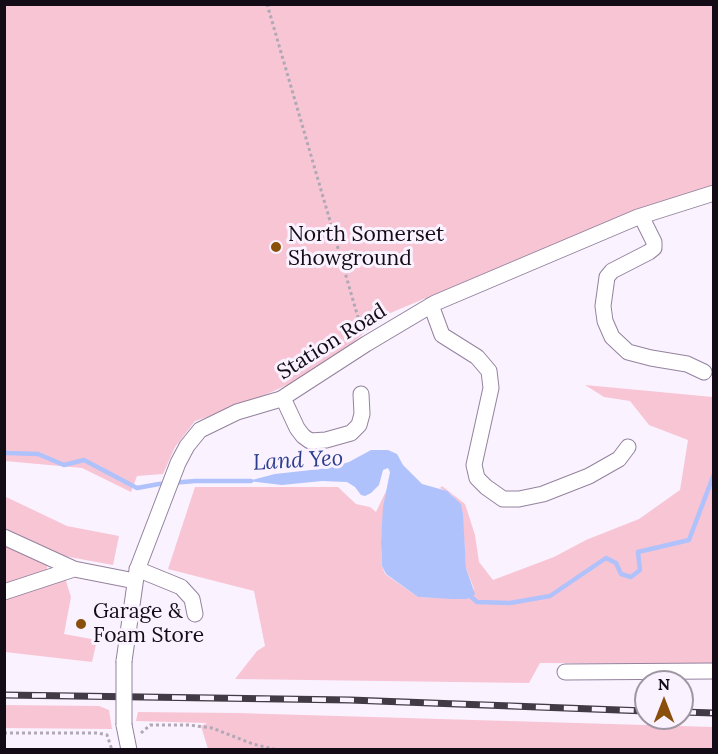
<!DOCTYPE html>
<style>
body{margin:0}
#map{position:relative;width:718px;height:754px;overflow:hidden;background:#faf2ff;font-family:Lora,serif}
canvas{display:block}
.frame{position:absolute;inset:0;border:6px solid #130c16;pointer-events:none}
.north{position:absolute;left:634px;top:670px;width:60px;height:60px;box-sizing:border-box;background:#faf2ff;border:2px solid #9e96a2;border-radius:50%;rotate:0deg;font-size:16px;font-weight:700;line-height:24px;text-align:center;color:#130c16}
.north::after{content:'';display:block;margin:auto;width:21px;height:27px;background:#8a4f0a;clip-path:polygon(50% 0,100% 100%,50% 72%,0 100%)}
</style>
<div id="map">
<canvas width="718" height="754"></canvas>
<div class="frame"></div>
<div class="north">N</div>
</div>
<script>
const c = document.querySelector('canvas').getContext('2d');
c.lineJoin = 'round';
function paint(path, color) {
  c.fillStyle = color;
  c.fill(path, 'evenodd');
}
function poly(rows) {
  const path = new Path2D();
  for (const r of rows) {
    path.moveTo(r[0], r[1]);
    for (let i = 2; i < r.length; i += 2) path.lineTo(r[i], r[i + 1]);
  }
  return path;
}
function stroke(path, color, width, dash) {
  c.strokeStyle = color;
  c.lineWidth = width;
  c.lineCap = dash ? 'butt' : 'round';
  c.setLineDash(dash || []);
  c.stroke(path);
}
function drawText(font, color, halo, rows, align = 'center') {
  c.font = font + ' Lora,serif';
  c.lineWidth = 6;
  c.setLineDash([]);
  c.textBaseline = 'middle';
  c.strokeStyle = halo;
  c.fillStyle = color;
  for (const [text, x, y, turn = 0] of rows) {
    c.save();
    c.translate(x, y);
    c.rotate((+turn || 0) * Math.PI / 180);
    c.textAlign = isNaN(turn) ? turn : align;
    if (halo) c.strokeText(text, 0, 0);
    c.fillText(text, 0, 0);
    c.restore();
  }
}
paint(poly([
 [4,5,713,5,713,185,635,210,388,314,352,343,298,380,245,404,195,421,175,447,163,474,137,476,131,492,82,468,5,461],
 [585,385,713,397,713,664,540,663,529,683,235,679,257,651,265,646,254,591,168,569,195,487,338,487,356,504,370,507,376,512,386,491,381,542,382,566,385,574,418,597,466,599,474,589,466,568,462,509,452,495,440,488,442,486,465,504,475,535,479,562,493,580,554,557,586,540,639,519,680,490,688,440,649,425,630,401,604,397],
 [4,496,67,526,119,536,113,565,53,554,5,530],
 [4,541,47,564,47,570,5,587],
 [62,577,66,581,71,597,64,634,97,640,92,662,5,652,4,595],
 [5,705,99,706,109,710,112,729,5,728],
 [138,712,236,713,713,727,713,749,208,749,201,726,207,723,136,721]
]), '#f8c5d5');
paint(poly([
 [371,450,388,450,397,454,403,465,422,484,447,491,461,504,463,514,466,568,475,594,472,597,466,599,452,599,418,597,386,574,382,566,381,542,383,507,390,472,388,468,383,470,379,485,371,493,365,496,361,495,355,487,347,482,322,481,282,485,248,481,275,474,329,468,349,462]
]), '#afc2fb');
stroke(poly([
 [4,451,7,453,38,454,64,465,84,460,137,488,159,484,195,481,251,481],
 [467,593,477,602,510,603,550,596,606,558,616,563,621,574,631,577,640,570,638,552,689,540,714,474]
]), '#afc2fb', 4.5);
const minor = poly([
 [641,216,654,242,654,248,649,252,612,271,607,277,603,306,605,321,612,337,628,352,651,358,687,364,704,372],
 [431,305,442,335,477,357,489,371,491,388,474,465,477,478,486,487,503,499,519,499,543,494,589,476,619,459,628,447],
 [283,398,297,428,303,436,310,441,326,440,351,433,359,425,362,414,361,394],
 [4,537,74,569,135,581],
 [137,569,181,587,192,599,195,614],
 [4,592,74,569],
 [124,661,137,570,178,463,187,446,200,430,237,412,281,399,366,344,435,303,638,217,714,193],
 [565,672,714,671],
 [124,725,129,750]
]);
stroke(minor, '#94829e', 17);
stroke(poly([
 [267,4,362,331],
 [4,733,98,733,107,735,112,750],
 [141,733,150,725,189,725,212,728,253,744,277,750]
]), '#b0a8b4', 3, [3, 3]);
stroke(minor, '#fff', 15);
const rail = poly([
 [4,695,350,700,646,711],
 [682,712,714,713]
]);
stroke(rail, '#423b46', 7);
stroke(rail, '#faf2ff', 4.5, [14]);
const minorBridge = poly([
 [124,661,124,725]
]);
stroke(minorBridge, '#94829e', 17, []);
stroke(minorBridge, '#fff', 15);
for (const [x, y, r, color] of [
 [276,247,6,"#8a4f0a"],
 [81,624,6,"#8a4f0a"]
]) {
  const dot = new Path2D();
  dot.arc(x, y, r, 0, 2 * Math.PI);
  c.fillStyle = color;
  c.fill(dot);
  stroke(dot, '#faf2ff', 2);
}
drawText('21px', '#130c16', '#faf2ff', [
 ["North Somerset",288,235],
 ["Showground",288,259],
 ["Garage &",93,612],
 ["Foam Store",93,636]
], 'left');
drawText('21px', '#130c16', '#faf2ff', [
 ["Station Road",332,342,-32]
]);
drawText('italic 22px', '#2c3d8e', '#faf2ff', [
 ["Land Yeo",298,461,-3]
]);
</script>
